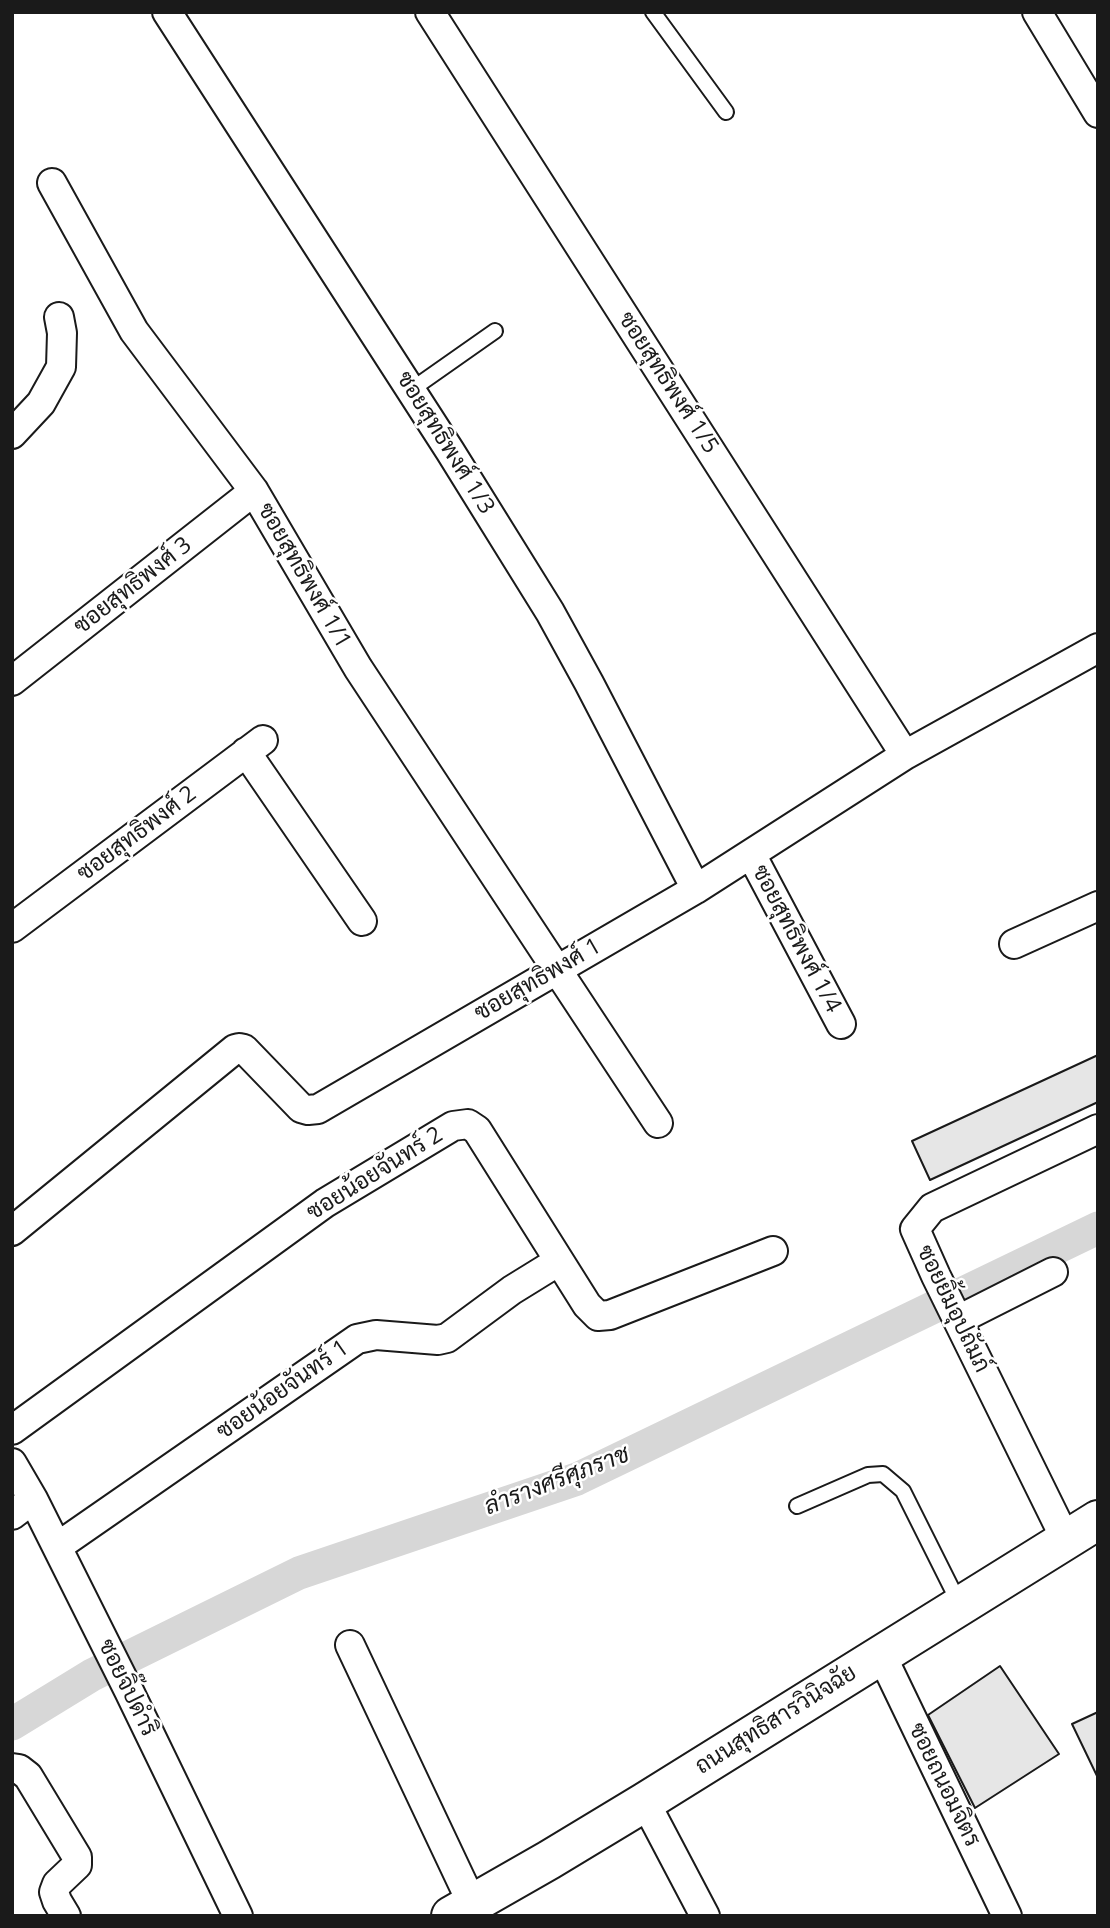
<!DOCTYPE html>
<meta charset="utf-8">
<style>
body{margin:0}
#map{position:relative;width:1110px;height:1928px;overflow:hidden;background:#fff;font-family:"Open Sans",sans-serif}
canvas{display:block}
.frame{position:absolute;inset:0;border:14px solid #1a1a1a;pointer-events:none}
</style>
<div id="map">
<canvas width="1110" height="1928"></canvas>
<div class="frame"></div>
</div>
<script>
const c = document.querySelector('canvas').getContext('2d');
c.lineJoin = 'round';
function poly(rows) {
  const path = new Path2D();
  for (const r of rows) {
    path.moveTo(r[0], r[1]);
    for (let i = 2; i < r.length; i += 2) path.lineTo(r[i], r[i + 1]);
  }
  return path;
}
function stroke(path, color, width, dash) {
  c.strokeStyle = color;
  c.lineWidth = width;
  c.lineCap = dash ? 'butt' : 'round';
  c.setLineDash(dash || []);
  c.stroke(path);
}
function paint(path, color) {
  c.fillStyle = color;
  c.fill(path, 'evenodd');
}
function drawText(font, color, halo, rows, align = 'center') {
  c.font = font + ' "Open Sans",Sarabun,sans-serif';
  c.lineWidth = 5;
  c.setLineDash([]);
  c.textBaseline = 'middle';
  c.strokeStyle = halo;
  c.fillStyle = color;
  for (const [text, x, y, turn = 0] of rows) {
    c.save();
    c.translate(x, y);
    c.rotate((+turn || 0) * Math.PI / 180);
    c.textAlign = isNaN(turn) ? turn : align;
    if (halo) c.strokeText(text, 0, 0);
    c.fillText(text, 0, 0);
    c.restore();
  }
}
stroke(poly([
 [12,1724,92,1675,299,1573,577,1479,1098,1228]
]), '#d7d7d7', 33);
const building = poly([
 [1098,1055,1098,1102,930,1180,912,1141,1098,1055],
 [1000,1666,1059,1754,975,1808,928,1715,1000,1666],
 [1098,1712,1098,1778,1072,1724,1098,1712]
]);
paint(building, '#e6e6e6');
stroke(building, '#1a1a1a', 2);
const service = poly([
 [653,12,726,112],
 [411,390,495,331],
 [797,1506,868,1475,883,1474,903,1491,959,1603]
]);
const minor = poly([
 [167,12,450,451,550,612,589,683,696,889],
 [430,12,905,755],
 [1037,12,1098,113],
 [52,183,134,331,254,491,358,668,658,1123],
 [12,434,41,403,61,367,62,333,59,317],
 [12,681,254,491],
 [246,752,362,921],
 [751,854,841,1024],
 [12,928,263,740],
 [1014,944,1098,906],
 [12,1231,235,1049,239,1048,244,1049,301,1108,308,1110,318,1109,696,889,905,755,1098,648],
 [958,1320,1053,1272],
 [12,1430,325,1203,453,1126,468,1124,477,1130,587,1305,598,1316,610,1315,773,1251],
 [12,1463,33,1499,129,1691,238,1916],
 [12,1515,33,1499],
 [1066,1540,936,1276,915,1229,932,1208,1098,1129],
 [57,1547,357,1339,376,1335,438,1340,447,1338,512,1290,559,1261],
 [350,1645,478,1916],
 [881,1654,1007,1916],
 [12,1768,19,1769,28,1776,77,1857,77,1865,57,1884,54,1892,57,1901,66,1916],
 [645,1802,705,1916]
]);
const secondary = poly([
 [451,1916,549,1860,645,1802,1098,1520]
]);
stroke(service, '#1a1a1a', 18);
stroke(minor, '#1a1a1a', 32);
stroke(secondary, '#1a1a1a', 42);
stroke(service, '#fff', 14);
stroke(minor, '#fff', 28);
stroke(secondary, '#fff', 38);
drawText('23px', '#1a1a1a', '#fff', [
 ["ซอยสุทธิพงศ์ 1/5",668,383,57],
 ["ซอยสุทธิพงศ์ 1/3",445,443,58],
 ["ซอยสุทธิพงศ์ 1/1",304,576,60],
 ["ซอยสุทธิพงศ์ 3",133,586,-38],
 ["ซอยสุทธิพงศ์ 2",137,834,-37],
 ["ซอยสุทธิพงศ์ 1/4",796,939,62],
 ["ซอยสุทธิพงศ์ 1",538,980,-30],
 ["ซอยน้อยจันทร์ 2",375,1174,-32],
 ["ซอยยิ้มอุปถัมภ์",953,1309,64],
 ["ซอยน้อยจันทร์ 1",283,1390,-35],
 ["ซอยจิ๊ปดำริ",127,1688,64],
 ["ถนนสุทธิสารวินิจฉัย",776,1720,-32],
 ["ซอยถนอมจิตร",944,1785,64]
]);
drawText('italic 24px', '#1a1a1a', '#fff', [
 ["ลำรางศรีศุภราช",557,1481,-21]
]);
</script>
